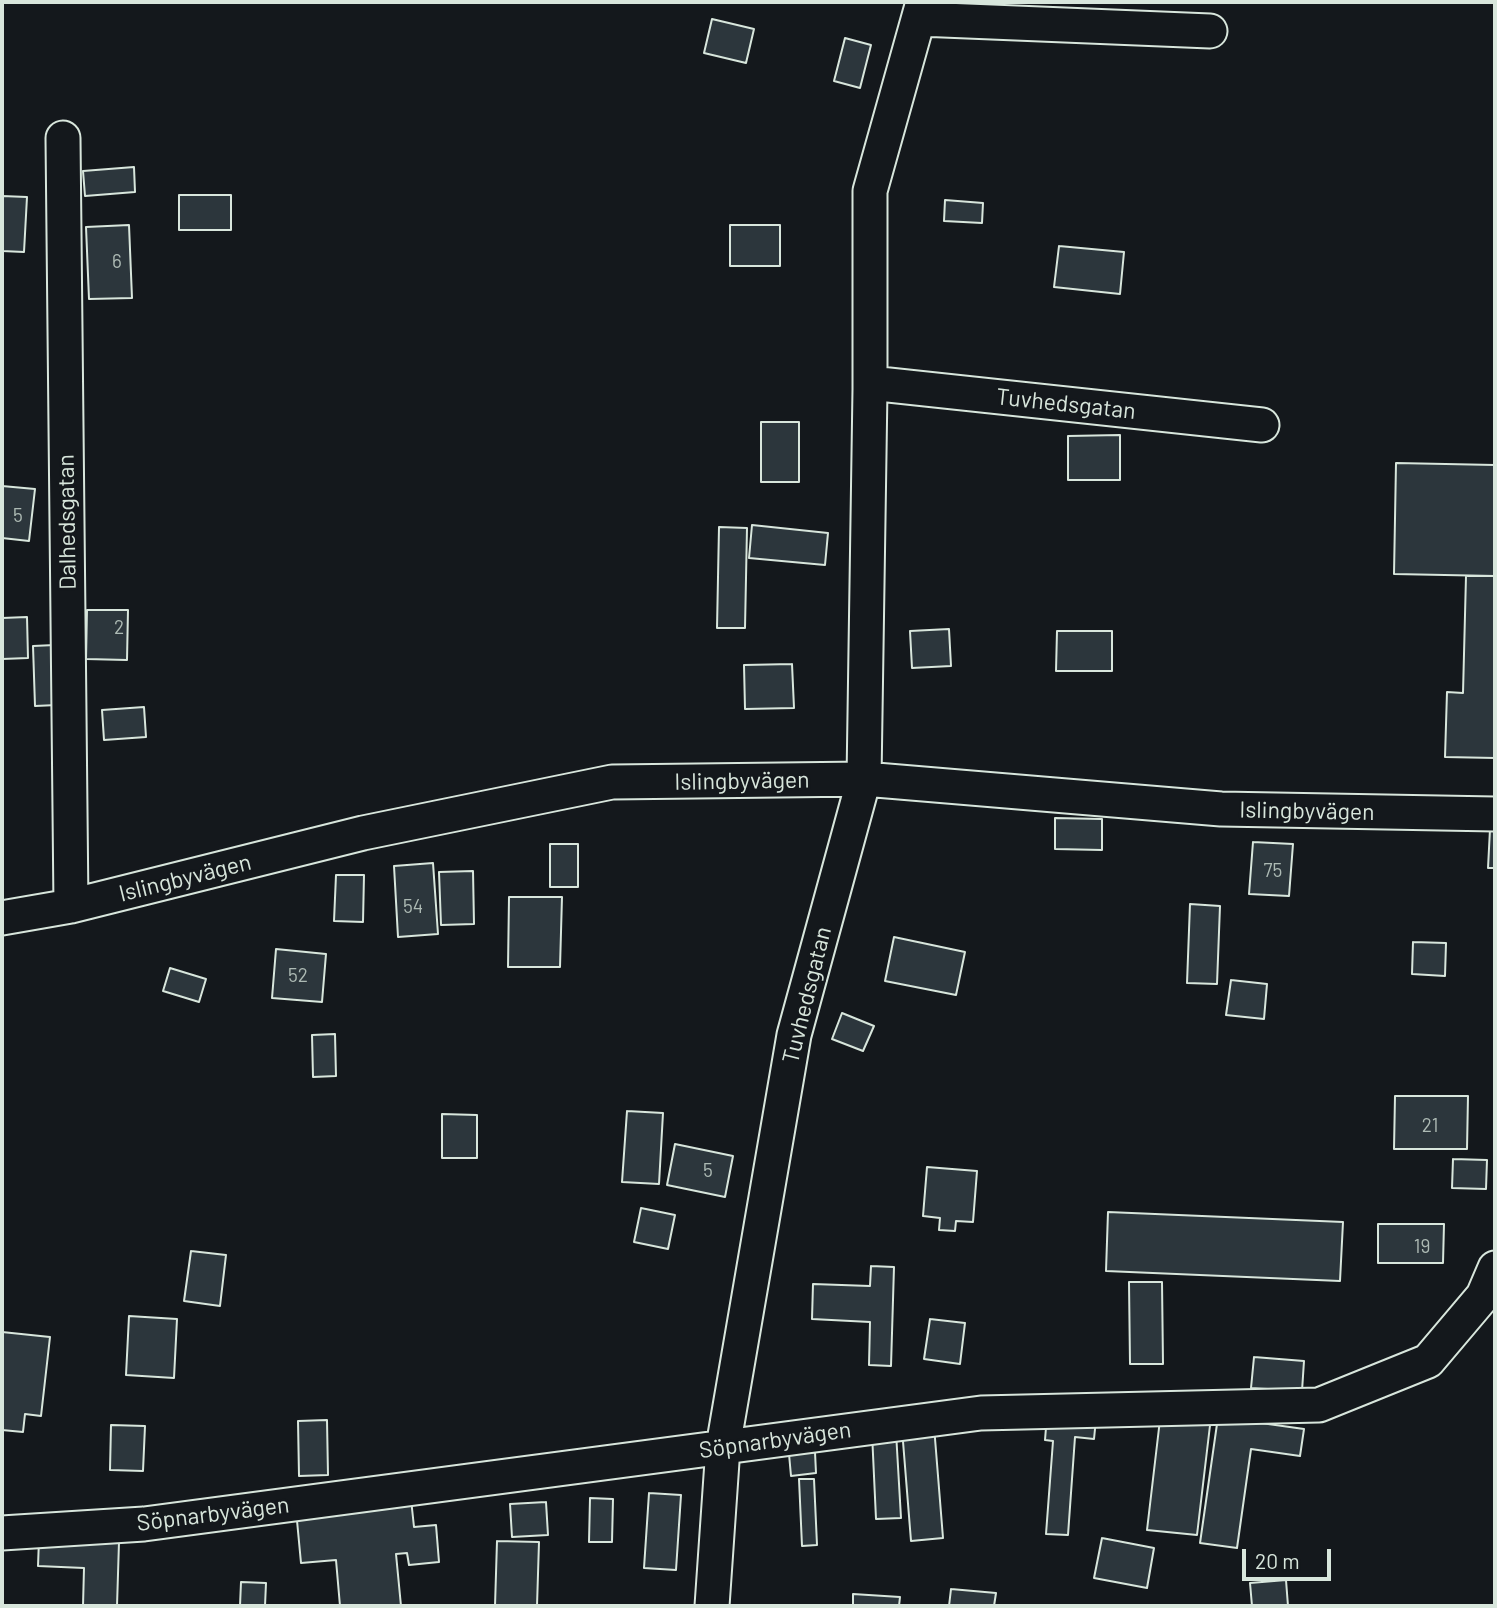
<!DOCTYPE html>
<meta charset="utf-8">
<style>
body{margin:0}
#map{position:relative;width:1497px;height:1608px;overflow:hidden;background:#14181c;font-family:Barlow,sans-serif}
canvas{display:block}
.frame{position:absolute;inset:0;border:4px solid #d8e6dc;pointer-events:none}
.scale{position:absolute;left:1242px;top:1549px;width:89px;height:32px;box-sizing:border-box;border:4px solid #d8e6dc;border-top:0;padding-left:9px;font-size:21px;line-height:24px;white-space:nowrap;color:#d8e6dc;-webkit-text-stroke:5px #14181c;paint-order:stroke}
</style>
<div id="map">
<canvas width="1497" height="1608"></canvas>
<div class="frame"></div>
<div class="scale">20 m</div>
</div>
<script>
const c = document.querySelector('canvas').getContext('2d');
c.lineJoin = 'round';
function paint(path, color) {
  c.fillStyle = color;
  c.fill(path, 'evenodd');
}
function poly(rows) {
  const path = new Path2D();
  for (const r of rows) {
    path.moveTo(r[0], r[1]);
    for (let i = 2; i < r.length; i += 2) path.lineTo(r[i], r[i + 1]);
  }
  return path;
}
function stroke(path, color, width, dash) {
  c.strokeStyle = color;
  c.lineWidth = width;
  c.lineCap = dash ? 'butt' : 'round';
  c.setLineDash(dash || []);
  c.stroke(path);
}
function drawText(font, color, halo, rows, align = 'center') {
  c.font = font + ' Barlow,sans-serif';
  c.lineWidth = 5;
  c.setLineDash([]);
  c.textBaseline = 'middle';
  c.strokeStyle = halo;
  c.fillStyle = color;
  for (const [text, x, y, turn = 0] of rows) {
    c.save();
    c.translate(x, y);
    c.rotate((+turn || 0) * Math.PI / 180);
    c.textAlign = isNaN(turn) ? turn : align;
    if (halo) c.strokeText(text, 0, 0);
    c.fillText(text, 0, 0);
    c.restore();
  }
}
const building = poly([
 [712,19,754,29,746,63,704,53,712,19],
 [845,38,871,45,860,88,834,81,845,38],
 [134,167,135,192,85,196,83,171,134,167],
 [179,195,231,195,231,230,179,230,179,195],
 [2,196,27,197,24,252,2,251,2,196],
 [945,200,983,203,982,223,944,221,945,200],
 [129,225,132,298,89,299,86,227,129,225],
 [730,225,780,225,780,266,730,266,730,225],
 [1059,246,1124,252,1120,294,1054,287,1059,246],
 [761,422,799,422,799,482,761,482,761,422],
 [1120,435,1120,480,1068,480,1068,436,1120,435],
 [1396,463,1495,465,1495,576,1394,574,1396,463],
 [2,486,35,489,29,541,2,538,2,486],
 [752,525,828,533,825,565,749,558,752,525],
 [719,527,747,528,745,628,717,628,719,527],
 [1466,576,1495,576,1495,758,1445,757,1447,692,1463,693,1466,576],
 [87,610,128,610,127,660,86,659,87,610],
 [27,617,28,658,2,659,2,618,27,617],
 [949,629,951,666,912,668,910,631,949,629],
 [1057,631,1112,631,1112,671,1056,671,1057,631],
 [55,645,57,705,35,706,33,646,55,645],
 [792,664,794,708,745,709,744,665,792,664],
 [144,707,146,737,104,740,102,710,144,707],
 [1055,818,1102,819,1102,850,1055,849,1055,818],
 [1490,829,1495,829,1495,868,1488,868,1490,829],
 [1253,842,1293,844,1289,896,1249,894,1253,842],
 [550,844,578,844,578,887,550,887,550,844],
 [433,863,438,934,398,937,394,866,433,863],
 [473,871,474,924,441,925,439,872,473,871],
 [336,875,364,875,363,922,334,921,336,875],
 [509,897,562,897,560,967,508,967,509,897],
 [1190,904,1220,906,1217,984,1187,983,1190,904],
 [894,937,965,952,956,995,885,981,894,937],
 [1413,942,1446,943,1445,976,1412,974,1413,942],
 [276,949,326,954,322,1002,272,998,276,949],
 [170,968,206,979,199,1002,163,991,170,968],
 [1231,980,1267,984,1264,1019,1226,1015,1231,980],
 [842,1013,874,1026,863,1051,832,1039,842,1013],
 [335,1034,336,1076,313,1077,312,1035,335,1034],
 [1395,1096,1468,1096,1467,1149,1394,1149,1395,1096],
 [627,1111,663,1113,659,1184,622,1182,627,1111],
 [442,1114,477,1115,477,1158,442,1158,442,1114],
 [675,1144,733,1156,725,1197,667,1185,675,1144],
 [1453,1159,1487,1160,1486,1189,1452,1188,1453,1159],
 [927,1167,977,1171,973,1222,956,1221,955,1231,939,1230,940,1218,923,1216,927,1167],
 [641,1208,675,1215,668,1249,634,1242,641,1208],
 [1108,1212,1343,1222,1340,1281,1106,1271,1108,1212],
 [1378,1224,1444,1224,1443,1263,1378,1263,1378,1224],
 [191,1251,226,1255,220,1306,184,1301,191,1251],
 [871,1266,894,1267,891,1366,869,1365,870,1322,812,1319,813,1284,870,1286,871,1266],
 [1129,1282,1162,1282,1163,1364,1130,1364,1129,1282],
 [129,1316,177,1319,174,1378,126,1375,129,1316],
 [930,1319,965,1323,960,1364,924,1359,930,1319],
 [2,1332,50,1337,41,1416,25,1414,23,1432,2,1430,2,1332],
 [1254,1357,1304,1361,1302,1391,1251,1388,1254,1357],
 [1161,1411,1211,1417,1197,1535,1147,1530,1161,1411],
 [1047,1415,1096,1419,1094,1439,1075,1437,1068,1535,1046,1534,1053,1441,1045,1440,1047,1415],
 [1218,1417,1304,1429,1300,1456,1251,1449,1237,1548,1200,1543,1218,1417],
 [327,1420,328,1475,299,1476,298,1421,327,1420],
 [111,1425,145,1426,143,1471,110,1470,111,1425],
 [934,1426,943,1538,911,1541,902,1429,934,1426],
 [896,1432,901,1518,876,1519,872,1433,896,1432],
 [815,1452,816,1473,791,1476,789,1454,815,1452],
 [799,1479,814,1479,817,1545,802,1546,799,1479],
 [649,1493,681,1495,676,1570,644,1568,649,1493],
 [590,1498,613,1499,612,1542,589,1542,590,1498],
 [411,1499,414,1527,436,1525,439,1562,409,1565,407,1553,396,1554,401,1606,340,1606,336,1560,301,1563,296,1510,411,1499],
 [546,1502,548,1535,512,1537,510,1504,546,1502],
 [1102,1538,1154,1548,1147,1588,1094,1578,1102,1538],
 [39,1539,119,1542,117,1606,83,1606,84,1568,38,1566,39,1539],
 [497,1541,539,1542,537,1606,495,1606,497,1541],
 [1286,1580,1288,1606,1252,1606,1250,1583,1286,1580],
 [241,1582,266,1583,265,1606,240,1606,241,1582],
 [951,1589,996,1593,994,1606,949,1606,951,1589],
 [853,1594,900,1597,899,1606,853,1606,853,1594]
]);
paint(building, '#2c363c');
stroke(building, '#d8e6dc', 2);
const minor = poly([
 [919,19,1210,31],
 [63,138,71,906],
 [870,383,1262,425],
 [2,918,71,906,363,833,612,782,864,779,1221,809,1495,814],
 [2,1533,144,1524,981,1413,1319,1405,1428,1361,1483,1296,1495,1268],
 [712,1606,723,1447,794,1035,864,779,870,389,870,191,923,2]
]);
stroke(minor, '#d8e6dc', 37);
stroke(minor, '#14181c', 33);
drawText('19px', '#adbab4', null, [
 ["6",117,262],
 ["5",18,516],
 ["2",119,628],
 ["75",1273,871],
 ["54",413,907],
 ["52",298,976],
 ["21",1430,1126],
 ["5",708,1171],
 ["19",1422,1247]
]);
drawText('23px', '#d8e6dc', '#14181c', [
 ["Tuvhedsgatan",1066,404,6],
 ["Dalhedsgatan",67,522,-91],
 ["Islingbyvägen",742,781,-1],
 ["Islingbyvägen",1307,811,1],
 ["Islingbyvägen",185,878,-14],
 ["Tuvhedsgatan",807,995,-76],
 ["Söpnarbyvägen",775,1440,-8],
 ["Söpnarbyvägen",213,1514,-7]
]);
</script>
